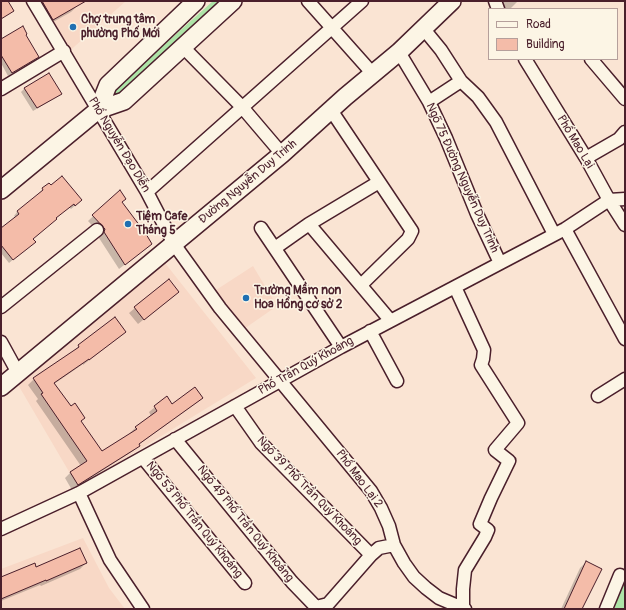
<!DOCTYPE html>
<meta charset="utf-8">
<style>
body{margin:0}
#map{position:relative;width:626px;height:610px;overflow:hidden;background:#fae4d3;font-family:Pangolin,sans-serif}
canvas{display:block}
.frame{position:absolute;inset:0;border:2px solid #4a1f2b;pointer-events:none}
.legend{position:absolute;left:488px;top:8px;width:130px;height:52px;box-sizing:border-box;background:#fcf5e5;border:1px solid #b59f9b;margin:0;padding:5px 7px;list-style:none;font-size:12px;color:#4a1f2b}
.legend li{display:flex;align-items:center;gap:8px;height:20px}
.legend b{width:20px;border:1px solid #b59f9b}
</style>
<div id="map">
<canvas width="626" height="610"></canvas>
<div class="frame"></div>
<ul class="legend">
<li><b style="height:5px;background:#fcf5e5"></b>Road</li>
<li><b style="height:11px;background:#f4bca9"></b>Building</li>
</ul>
</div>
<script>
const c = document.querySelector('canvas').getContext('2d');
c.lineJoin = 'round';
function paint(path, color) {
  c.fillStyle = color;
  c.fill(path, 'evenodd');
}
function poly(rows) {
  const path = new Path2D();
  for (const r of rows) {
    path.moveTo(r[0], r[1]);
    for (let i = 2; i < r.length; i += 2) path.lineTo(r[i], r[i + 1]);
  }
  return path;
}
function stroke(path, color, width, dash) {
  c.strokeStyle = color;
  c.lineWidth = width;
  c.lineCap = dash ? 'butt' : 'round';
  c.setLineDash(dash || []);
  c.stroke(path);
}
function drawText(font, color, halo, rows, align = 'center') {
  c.font = font + ' Pangolin,sans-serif';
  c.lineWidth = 3;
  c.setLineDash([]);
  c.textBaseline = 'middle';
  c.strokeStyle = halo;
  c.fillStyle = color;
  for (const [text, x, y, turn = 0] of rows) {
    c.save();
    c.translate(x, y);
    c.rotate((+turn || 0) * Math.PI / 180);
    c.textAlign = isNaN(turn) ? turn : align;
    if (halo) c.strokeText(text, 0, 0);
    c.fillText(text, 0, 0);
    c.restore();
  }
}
paint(poly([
 [35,1,126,1,66,54],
 [165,263,256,378,78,487,17,383],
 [253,266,277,306,241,331,216,290],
 [83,538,109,588,125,609,1,609,1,569]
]), '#f8d8c6');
paint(poly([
 [213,1,223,1,119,97,115,96,113,94,115,89],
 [625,580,625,609,614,609]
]), '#ade4a7');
paint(poly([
 [32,1,76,1,78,5,71,12,46,26],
 [499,1,518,1,510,9,500,9],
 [25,35,38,57,35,61,8,76,1,63,1,40],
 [25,88,61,93,57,97,33,111,21,92],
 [49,184,77,204,71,209,69,207,55,219,32,239,31,245,9,263,1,253,1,230,16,218,14,216,17,212,40,194,39,193],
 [120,191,121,202,151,244,119,269,99,238,100,234,88,221],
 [172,297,138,324,129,313,135,308],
 [125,332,83,365,83,364,54,384,71,408,84,418,80,422,101,453,131,434,130,433,136,427,151,416,149,412,166,398,172,405,202,398,196,403,138,445,133,451,72,490,65,478,71,472,81,466,36,401,38,399,28,385,34,379,73,352,79,346],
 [586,562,582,609,561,609,580,568],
 [86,563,80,569,41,586,40,585,1,601,1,578,36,568]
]), '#0003');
const building = poly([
 [1,1,8,1,14,11,1,19,1,1],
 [42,1,86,1,53,20,42,1],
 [23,26,27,34,26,35,39,57,12,73,1,55,1,39,23,26],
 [49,73,62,94,37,108,24,88,49,73],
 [62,176,82,200,75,206,74,204,56,218,57,219,33,239,36,242,13,260,1,245,1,228,19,214,17,211,43,190,42,188,49,183,51,185,62,176],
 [120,190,126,199,122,202,146,234,152,244,125,265,104,232,105,229,92,215,120,190],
 [169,279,179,292,144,320,134,307,169,279],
 [115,317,126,332,89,360,89,359,54,383,71,406,75,403,85,418,81,421,102,451,137,429,135,427,157,411,154,406,167,396,172,404,195,387,203,398,139,444,140,446,78,485,70,472,87,461,41,394,43,393,33,378,79,347,78,345,115,317],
 [80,548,87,563,46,581,46,580,1,599,1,577,35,563,36,567,80,548],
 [586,561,602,569,582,609,564,609,586,561]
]);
paint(building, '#f4bca9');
stroke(building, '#4a1f2b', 1);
const street = poly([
 [33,1,147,192,174,244,220,308,371,491,381,508,389,526,394,545,404,563,414,577,426,588,439,598,465,609],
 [308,1,373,74],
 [495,1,498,9],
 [423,28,441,50,461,81,478,97,496,122,554,234],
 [183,47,242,107,282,154],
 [399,52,429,102,446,138,477,214,500,263],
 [525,59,586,158,609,200,625,225],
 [591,59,625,99],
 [1,89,64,51],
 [429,102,461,81],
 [331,110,412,231,408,239,361,285],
 [586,158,619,139,625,132],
 [147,192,362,1],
 [309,224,390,320],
 [261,228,341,347],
 [565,229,625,339],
 [275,248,309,224,379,182],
 [455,287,484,350,483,359,481,365,518,423,495,450,509,461,491,498,480,524,488,530,485,537,465,570,463,589,463,608],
 [1,307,97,230],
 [370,331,397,381],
 [1,342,18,373],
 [598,396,625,379],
 [235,406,261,443,371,555],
 [175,439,292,582,316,607,328,604,371,555,379,548,394,545],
 [143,458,245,583],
 [79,493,110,560,143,609],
 [1,529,79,493,341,347,565,229,609,200,625,199],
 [606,609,620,575]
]);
const secondary = poly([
 [98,110,108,85,196,1],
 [1,190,98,110,124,101,233,1],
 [1,387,282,154,345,97,399,52,452,1]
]);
stroke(street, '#4a1f2b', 15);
stroke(secondary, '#4a1f2b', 20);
stroke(street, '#fcf5e5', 12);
stroke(secondary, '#fcf5e5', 17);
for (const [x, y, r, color] of [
 [73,27,4,"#1f6fb2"],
 [128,224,4,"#1f6fb2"],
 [246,298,4,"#1f6fb2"]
]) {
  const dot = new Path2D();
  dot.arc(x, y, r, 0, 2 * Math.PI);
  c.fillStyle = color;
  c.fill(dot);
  stroke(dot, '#fcf5e5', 1.5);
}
drawText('bold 12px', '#4a1f2b', '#fcf5e5', [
 ["Chợ trung tâm",81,20],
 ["phường Phố Mới",81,34],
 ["Tiệm Cafe",136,217],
 ["Tháng 5",136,231],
 ["Trường Mầm non",254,291],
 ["Hoa Hồng cơ sở 2",254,305]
], 'left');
drawText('12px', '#4a1f2b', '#fcf5e5', [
 ["Phố Mao Lại",575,142,59],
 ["Phố Nguyễn Đạo Diễn",119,145,59],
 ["Ngõ 75 Đường Nguyễn Duy Trinh",462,178,66],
 ["Đường Nguyễn Duy Trinh",248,182,-40],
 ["Phố Trần Quý Khoáng",306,366,-29],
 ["Phố Mao Lại 2",359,479,53],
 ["Ngõ 39 Phố Trần Quý Khoáng",309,491,46],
 ["Ngõ 53 Phố Trần Quý Khoáng",194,520,51],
 ["Ngõ 49 Phố Trần Quý Khoáng",245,524,51]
]);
</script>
